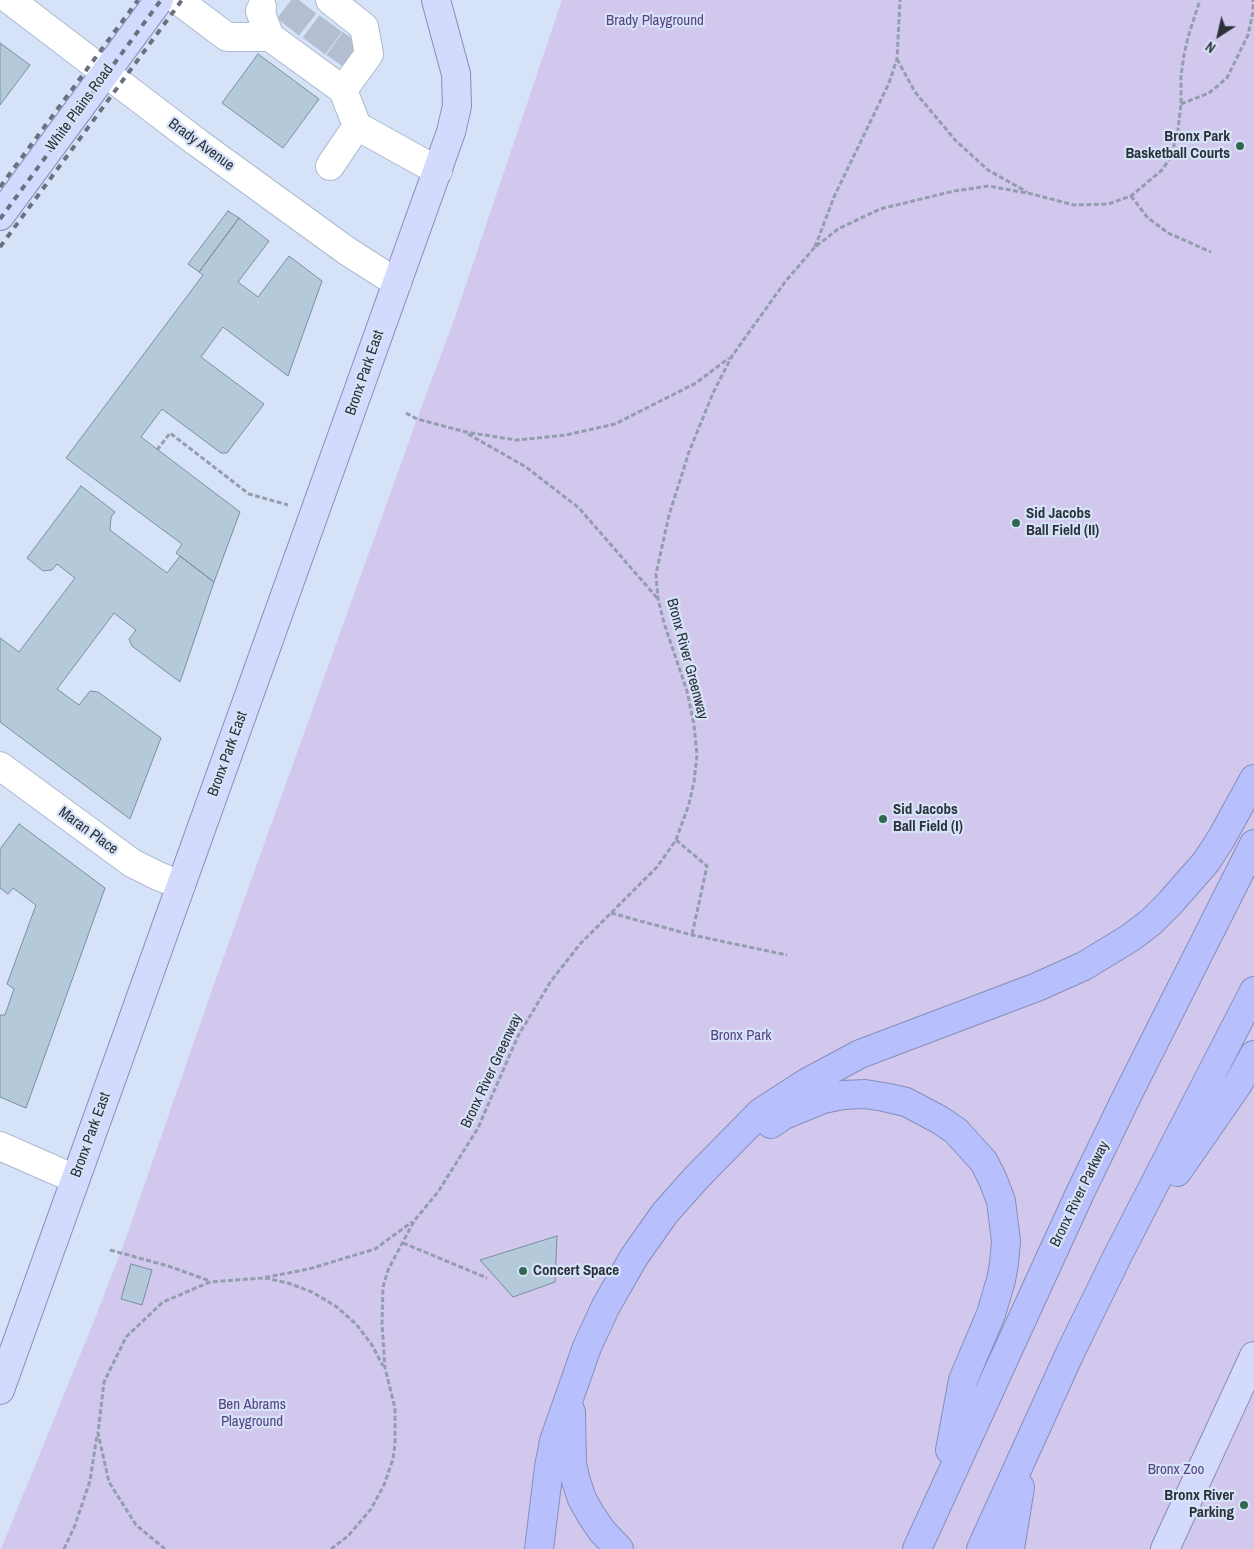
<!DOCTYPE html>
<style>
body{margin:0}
#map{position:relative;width:1254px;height:1549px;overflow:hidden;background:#d5e2f7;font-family:"Archivo Narrow",sans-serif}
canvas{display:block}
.north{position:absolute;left:1194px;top:10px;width:50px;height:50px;-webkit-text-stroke:4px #d5e2f7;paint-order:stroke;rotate:215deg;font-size:14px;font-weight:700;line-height:20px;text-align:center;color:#2c3139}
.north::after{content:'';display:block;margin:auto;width:18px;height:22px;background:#2c3139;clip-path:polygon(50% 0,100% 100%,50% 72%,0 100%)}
</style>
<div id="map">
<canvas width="1254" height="1549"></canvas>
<div class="north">N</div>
</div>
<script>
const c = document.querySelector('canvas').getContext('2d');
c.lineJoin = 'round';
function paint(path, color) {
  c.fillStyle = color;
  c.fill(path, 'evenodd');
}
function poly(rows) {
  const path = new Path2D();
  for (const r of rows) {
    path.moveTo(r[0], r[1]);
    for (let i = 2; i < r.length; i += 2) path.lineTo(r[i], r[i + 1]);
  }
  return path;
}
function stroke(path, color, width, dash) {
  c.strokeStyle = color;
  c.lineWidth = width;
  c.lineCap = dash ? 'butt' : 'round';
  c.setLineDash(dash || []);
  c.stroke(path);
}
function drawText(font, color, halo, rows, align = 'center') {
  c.font = font + ' "Archivo Narrow",sans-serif';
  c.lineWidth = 4.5;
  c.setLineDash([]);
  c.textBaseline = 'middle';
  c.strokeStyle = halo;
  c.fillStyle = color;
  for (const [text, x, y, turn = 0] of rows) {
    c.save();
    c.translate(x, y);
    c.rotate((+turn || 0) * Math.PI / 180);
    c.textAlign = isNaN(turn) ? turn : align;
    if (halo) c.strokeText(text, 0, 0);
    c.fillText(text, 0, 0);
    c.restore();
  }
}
paint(poly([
 [562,0,1254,0,1254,1549,1,1549,94,1321,126,1238,220,967,417,419,454,320]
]), '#d2c8ee');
const building = poly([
 [0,43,30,65,0,105,0,43],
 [258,54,319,99,283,148,222,103,258,54],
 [228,211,239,218,199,272,188,264,228,211],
 [239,218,269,241,238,282,258,297,289,256,322,281,288,376,223,327,201,357,264,404,227,453,221,453,162,409,141,437,240,512,214,582,176,553,182,544,66,458,203,275,199,272,239,218],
 [81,486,115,512,111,517,110,530,167,573,180,556,214,582,180,682,132,646,129,639,136,630,114,613,57,689,79,705,90,691,98,692,161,738,130,819,0,722,0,638,19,652,75,578,57,564,52,570,43,571,27,558,81,486],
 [19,824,105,888,26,1108,0,1097,0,1015,5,1015,14,989,7,984,36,905,13,888,8,894,0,888,0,849,19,824],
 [557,1236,555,1282,513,1297,480,1260,557,1236],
 [131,1264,152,1270,142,1305,121,1299,131,1264]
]);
paint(building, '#b4cada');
stroke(building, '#7a8f9d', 1);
stroke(poly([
 [288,27,309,0],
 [314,46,335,18],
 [338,63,358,35]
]), '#b3bfd1', 28, [28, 14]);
const minor = poly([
 [10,0,198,143,347,251,397,283],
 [178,0,227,37,270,37,277,42,343,90,357,126],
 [330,0,364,27,369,54,343,90],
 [262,7,260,11,270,37],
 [330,166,357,126,438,171],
 [0,766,132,863,158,876,181,885],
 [0,1146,75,1179]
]);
const major = poly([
 [0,216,159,0],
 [0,1390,451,132,457,106,456,74,436,0],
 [1165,1549,1254,1356]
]);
const highway = poly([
 [771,1124,784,1115,823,1099,843,1095,865,1094,884,1097,906,1102,940,1120,956,1131,984,1162,993,1180,1001,1201,1006,1241,1004,1264,1001,1280,991,1314,963,1380,950,1450],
 [1177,1172,1238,1084,1254,1055],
 [571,1412,572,1464,576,1481,582,1499,591,1515,602,1531,619,1549],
 [539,1549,549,1467,554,1441,587,1347,606,1306,634,1257,665,1213,697,1177,761,1112,806,1083,860,1054,1037,987,1084,966,1130,938,1151,922,1170,903,1206,862,1221,839,1254,779],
 [917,1549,1080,1193,1129,1092,1254,844],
 [981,1549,1070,1353,1118,1255,1254,991],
 [1010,1549,1020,1487]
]);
stroke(minor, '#adbbcf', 30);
stroke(major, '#868eb8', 30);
stroke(highway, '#868eb8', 30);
stroke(poly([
 [897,59,915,92,956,141,988,170,1027,192],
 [1181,104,1209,93,1227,78,1248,35,1253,12,1253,0],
 [1131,196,1147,217,1168,233,1211,252],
 [815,247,834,197,889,83,897,59,900,0],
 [406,413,417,419,466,432,516,440,566,435,615,424,696,383,729,358],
 [468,434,526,467,579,508,658,599],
 [157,450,170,433,249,494,288,505],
 [676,840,707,866,692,935],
 [611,913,692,935,787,955],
 [403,1243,487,1278],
 [110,1250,168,1266,210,1281],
 [265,1278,288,1283,312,1292,337,1307,356,1324,372,1345,383,1366],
 [64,1549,75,1525,90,1481,97,1435],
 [165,1549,136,1525,109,1482,98,1433,104,1382,126,1337,163,1302,210,1282,262,1278,309,1269,375,1249,412,1222],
 [331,1549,348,1536,371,1509,384,1485,393,1459,395,1444,395,1408,385,1368,382,1323,383,1287,388,1270,414,1221,438,1192,478,1128,518,1036,551,981,580,944,657,867,676,840,689,804,694,782,697,755,694,725,687,691,664,623,658,599,656,574,669,515,689,452,713,393,732,356,785,282,814,248,838,229,880,209,954,191,989,186,1032,194,1074,205,1108,204,1131,196,1162,170,1171,157,1178,130,1181,104,1181,76,1184,55,1188,37,1200,0]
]), '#939dad', 3, [5, 2.5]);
stroke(minor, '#fff', 28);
stroke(major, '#d4d9fe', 28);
stroke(highway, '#b7c0fd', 28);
stroke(poly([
 [0,187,138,0],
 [0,219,161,0],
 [0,247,182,0]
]), '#6a717e', 4, [6, 6]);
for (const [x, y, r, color] of [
 [1240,146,5,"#31684f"],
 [1016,523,5,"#31684f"],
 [883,819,5,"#31684f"],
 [523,1271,5,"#31684f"],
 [1244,1505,5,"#31684f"]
]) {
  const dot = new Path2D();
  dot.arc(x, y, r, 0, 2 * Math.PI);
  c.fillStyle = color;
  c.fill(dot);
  stroke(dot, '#d5e2f7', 2);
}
drawText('15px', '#594483', '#d5e2f7', [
 ["Brady Playground",655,21],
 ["Bronx Park",741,1036],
 ["Ben Abrams",252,1405],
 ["Playground",252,1422],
 ["Bronx Zoo",1176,1470]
]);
drawText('15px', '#2c3139', '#d5e2f7', [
 ["White Plains Road",80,108,-54],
 ["Brady Avenue",201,145,36],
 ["Bronx Park East",365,373,-71],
 ["Bronx River Greenway",687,659,75],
 ["Bronx Park East",228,754,-70],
 ["Maran Place",88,831,36],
 ["Bronx River Greenway",492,1071,-65],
 ["Bronx Park East",91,1135,-70],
 ["Bronx River Parkway",1080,1194,-64]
]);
drawText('bold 15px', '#2c3139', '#d5e2f7', [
 ["Bronx Park",1230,137,"right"],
 ["Basketball Courts",1230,154,"right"],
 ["Sid Jacobs",1026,514],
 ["Ball Field (II)",1026,531],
 ["Sid Jacobs",893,810],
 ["Ball Field (I)",893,827],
 ["Concert Space",533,1271],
 ["Bronx River",1234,1496,"right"],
 ["Parking",1234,1513,"right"]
], 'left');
</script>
